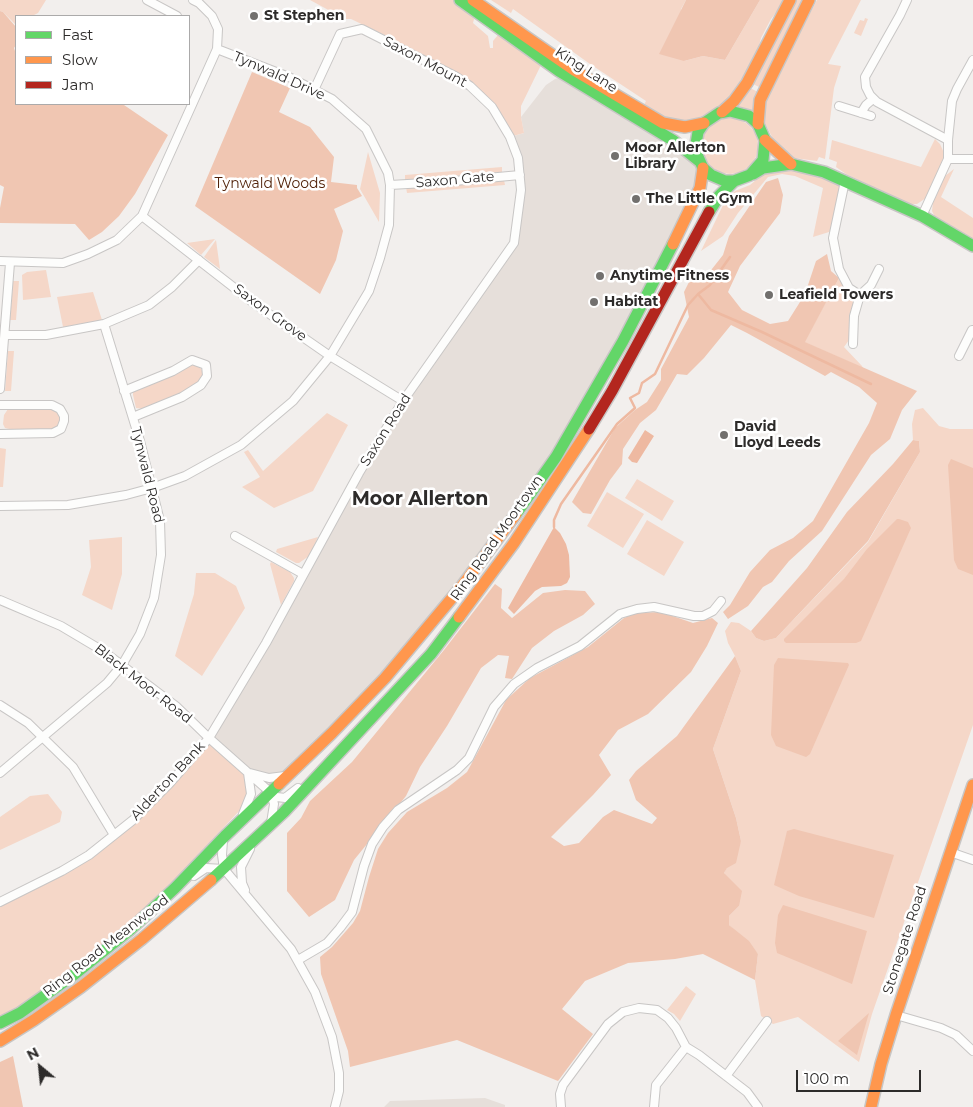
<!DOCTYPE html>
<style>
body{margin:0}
#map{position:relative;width:973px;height:1107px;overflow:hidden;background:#f2efed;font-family:Montserrat,sans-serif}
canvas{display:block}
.legend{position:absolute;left:15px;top:15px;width:175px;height:90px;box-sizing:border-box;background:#fff;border:1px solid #abaaaa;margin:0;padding:6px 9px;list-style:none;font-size:15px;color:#2d2b2a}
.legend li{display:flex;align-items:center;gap:10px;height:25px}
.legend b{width:25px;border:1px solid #abaaaa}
.north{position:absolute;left:15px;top:1042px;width:50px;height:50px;-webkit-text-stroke:4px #fff;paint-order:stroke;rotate:332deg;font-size:14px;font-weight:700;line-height:20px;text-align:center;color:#2d2b2a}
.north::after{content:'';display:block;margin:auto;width:18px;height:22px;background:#2d2b2a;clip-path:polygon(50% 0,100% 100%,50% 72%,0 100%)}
.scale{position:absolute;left:796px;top:1070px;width:125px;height:22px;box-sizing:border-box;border:2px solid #2d2b2a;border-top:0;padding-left:6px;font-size:15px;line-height:18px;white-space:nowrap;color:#2d2b2a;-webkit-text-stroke:4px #fff;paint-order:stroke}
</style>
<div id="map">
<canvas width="973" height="1107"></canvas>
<ul class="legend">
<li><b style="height:6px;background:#63d668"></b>Fast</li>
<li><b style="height:6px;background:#ff974d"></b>Slow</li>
<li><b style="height:6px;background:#b3261e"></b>Jam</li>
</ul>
<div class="north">N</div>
<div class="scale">100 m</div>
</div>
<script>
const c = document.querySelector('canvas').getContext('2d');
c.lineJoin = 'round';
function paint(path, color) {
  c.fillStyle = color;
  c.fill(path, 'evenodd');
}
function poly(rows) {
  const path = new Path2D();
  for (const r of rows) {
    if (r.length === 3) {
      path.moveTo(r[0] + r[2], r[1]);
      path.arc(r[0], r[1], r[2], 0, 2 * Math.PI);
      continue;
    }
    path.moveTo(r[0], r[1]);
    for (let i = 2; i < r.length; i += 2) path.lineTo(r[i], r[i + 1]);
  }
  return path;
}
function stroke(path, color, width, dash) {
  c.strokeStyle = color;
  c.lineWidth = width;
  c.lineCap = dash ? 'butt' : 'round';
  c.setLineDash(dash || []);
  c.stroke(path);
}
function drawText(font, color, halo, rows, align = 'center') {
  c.font = font + ' Montserrat,sans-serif';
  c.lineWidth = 5;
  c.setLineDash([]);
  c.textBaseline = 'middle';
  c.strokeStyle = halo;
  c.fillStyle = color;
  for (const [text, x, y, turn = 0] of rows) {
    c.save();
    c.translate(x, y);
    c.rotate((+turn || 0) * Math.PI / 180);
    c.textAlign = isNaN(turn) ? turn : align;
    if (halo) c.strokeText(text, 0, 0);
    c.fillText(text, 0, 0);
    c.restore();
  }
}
paint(poly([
 [562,77,699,161,700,188,556,457,462,586,271,793,209,738,403,401,514,243,521,190,510,137,524,133,521,117,546,85,555,79],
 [485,1098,505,1105,505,1107,384,1107,390,1101]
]), '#e6dfda');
paint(poly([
 [0,0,46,0,38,13,32,16,16,16,16,23,15,24,3,12,0,11],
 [310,0,453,0,474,19,473,23,488,36,490,48,493,48,493,41,498,35,506,39,539,62,541,65,521,106,521,117,524,133,513,136,499,110,471,82,395,40,351,19,345,19],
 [491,0,686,0,681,9,684,61,703,56,725,60,760,0,786,0,771,19,761,38,757,54,742,84,722,105,700,117,685,122,670,121,644,105,646,101,590,64,513,9,511,13],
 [796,0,804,0,761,88,753,84],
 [817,0,861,0,828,64,841,66,834,88,825,159,819,157,817,161,794,158,786,153,774,141,763,119,763,110,778,73],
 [865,18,868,19,861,36,854,33,860,20,864,21],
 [750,88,758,92,753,112,738,106],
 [730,146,28],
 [935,139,940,144,944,153,942,164,926,198,917,204,909,204,846,174,836,167,837,162,829,159,832,140,921,167],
 [368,152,380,193,379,222,360,189],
 [773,166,845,181,835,227,829,232,813,237,823,188,795,176,782,174,768,177,738,213,723,236,701,251,725,201,735,191,750,185],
 [502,167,502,172,405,180,405,175],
 [954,169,941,197,973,218,973,239,935,217,932,211,933,202,945,176],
 [504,180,505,185,407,193,406,187],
 [215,239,201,255,187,243],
 [216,240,220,269,204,257],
 [46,270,51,297,23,300,22,275,27,272],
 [839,278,857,297,849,340,844,347,862,366,863,368,804,342],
 [13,281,19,281,16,320,10,320],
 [93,292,102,320,63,327,57,297],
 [8,351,14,351,11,391,5,391],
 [191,365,199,366,204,374,197,385,173,398,144,409,136,408,133,395,133,391],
 [923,408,939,426,950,429,973,429,973,725,872,1014,859,1062,798,1017,773,1024,761,1016,755,980,758,954,729,925,729,916,739,906,724,873,741,841,736,818,713,749,741,671,735,656,728,643,725,631,731,622,739,623,751,631,756,638,764,641,776,638,868,542,920,452,919,441,913,440,912,424,915,410],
 [8,409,55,409,60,414,60,422,56,428,50,429,9,429,5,428,3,424,4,415],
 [327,413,348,425,313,491,274,508,242,487,260,477,244,452,248,450,263,471],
 [0,448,6,449,3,487,0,487],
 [637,479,674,501,662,521,625,498],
 [607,492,644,514,623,548,587,526],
 [647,520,684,542,664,576,627,554],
 [122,537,122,574,112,610,82,595,91,567,89,540],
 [318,537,309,556,299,563,296,563,276,552,277,549],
 [271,562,290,572,294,578,294,581,281,605,270,564],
 [196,573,215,573,236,586,245,608,202,676,175,656,194,594],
 [209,738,248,773,247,791,242,808,176,878,75,974,0,1023,0,902,62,871,133,820],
 [48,794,62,812,60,822,0,850,0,817,30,796],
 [686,986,696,994,680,1021,674,1014,667,1010]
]), '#f5d7c8');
paint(poly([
 [686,0,760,0,725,60,703,56,684,61,659,54],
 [0,11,3,12,16,27,16,45,14,48,16,54,16,104,124,105,168,135,135,194,119,216,102,232,89,240,75,224,0,223,0,208,4,187,0,185],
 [252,72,290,88,279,112,310,127,334,157,331,182,357,185,357,188,362,196,334,209,343,231,336,260,320,294,195,206],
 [778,178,783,195,780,213,740,266,728,292,742,310,770,324,788,321,805,294,816,261,827,254,831,271,839,278,805,342,917,391,902,410,890,439,871,455,822,531,789,561,772,582,763,587,748,606,728,619,723,612,730,605,750,572,770,550,793,538,813,521,869,423,877,403,859,387,831,372,825,376,747,333,731,325,704,358,687,375,677,374,656,410,640,423,623,449,622,464,610,480,591,514,583,513,572,502,615,428,635,410,647,402,661,380,661,369,689,317,684,292,694,272,708,274,723,255,729,236,766,182],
 [913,440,919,441,920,452,868,541,776,638,764,641,756,638,751,631,807,568,847,512,893,464],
 [951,459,973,468,973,575,958,569,954,560,948,465],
 [897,519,899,519,908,522,911,528,861,641,856,643,786,643,784,641,784,639,844,579,867,549],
 [495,584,502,589,501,608,512,618,543,593,565,590,585,591,595,604,583,615,554,631,532,648,512,679,505,678,509,656,498,655,481,668,447,726,420,767,406,796,354,860,335,900,309,917,287,891,287,833,301,818,310,801,352,762,444,650],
 [661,612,693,623,712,618,718,623,707,646,691,672,648,714,618,730,599,755,611,775,593,795,551,837,564,846,579,843,603,817,614,810,652,824,657,818,636,800,629,780,636,771,677,736,735,656,741,671,713,749,736,818,741,841,736,863,727,868,724,873,742,891,739,906,729,916,729,925,749,941,758,954,755,980,703,954,675,959,628,963,585,981,562,1009,593,1034,558,1081,457,1040,350,1067,348,1051,321,974,320,957,332,947,353,923,360,911,369,877,378,849,388,833,407,812,447,788,467,772,506,700,530,678,588,647,624,618,635,613],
 [778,658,848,663,849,665,810,754,806,757,776,746,771,735,774,665],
 [794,829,894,855,874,918,799,896,774,885,787,831],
 [783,905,867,931,852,984,777,953,775,943,778,915],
 [869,1013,857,1055,838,1041],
 [13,1056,23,1107,0,1107,0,1062]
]), '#f0c6b2');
paint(poly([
 [645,430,654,436,637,463,632,462,628,458],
 [554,527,560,533,566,544,569,555,570,577,567,583,561,586,542,587,535,591,514,614,508,608]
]), '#eeb9a1');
stroke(poly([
 [698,294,710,285,730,257],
 [554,527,554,520,561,504,617,424,635,408,630,398,639,393,642,383,655,374,688,305,698,294,711,310,762,332,871,384]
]), '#eeb9a1', 2.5);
const street = poly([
 [147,0,177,16],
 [907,0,900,15,865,77,866,87,870,95,877,102,948,140],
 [839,106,871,116],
 [861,113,866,105,873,99],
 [948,159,973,159],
 [845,181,833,238,839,269,849,288,860,295,854,316,853,344],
 [390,185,443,182,520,175],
 [142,216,255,304,330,356,403,401],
 [922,216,948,159,948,140,952,101,957,89,973,60],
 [0,261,63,263,88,254,117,240,142,216,217,49,218,29,212,16,199,3,193,0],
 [860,295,871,285,879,269],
 [5,335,46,335,104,324,149,305,172,287,199,260],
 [959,356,972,330,973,330],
 [0,389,10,263],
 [124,391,173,371,192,360,206,365,207,376,201,385,182,397,133,417],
 [0,405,52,405,60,409,64,416,64,421,61,429,53,433,0,434],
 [0,506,68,505,126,495,152,488,185,476,241,445,293,401,330,356,369,291,380,258,389,225,390,185,388,173,366,129,332,99,289,77,217,49],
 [235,536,303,574],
 [0,600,61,626,103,651,177,707,209,738,271,793,277,797,285,798,298,788],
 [0,705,28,723,73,767,114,835],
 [0,773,107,683,122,665,140,634,154,598,161,555,160,521,140,441,104,324],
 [250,773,269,778,285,776],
 [271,793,274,804,271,823],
 [243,814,251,794,248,773],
 [223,841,222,855,224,869,291,949,315,992,332,1037,339,1073,339,1091,335,1107],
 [950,852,973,860],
 [194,876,206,868,224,869],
 [245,890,242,883,241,867,250,849],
 [0,902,62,871,89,855,133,820,170,783,209,738,266,643,359,473,403,401,514,243,521,190,518,158,510,137,492,107,470,86,455,76,362,29,340,34,314,90],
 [298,960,327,943,340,928,352,912,364,866,372,844,383,827,398,810,457,770,469,758,494,707,514,684,537,668,580,646,620,614,637,609,654,607,694,616,703,616,713,611,721,601],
 [896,1015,941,1028,956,1035,973,1051],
 [686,1047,699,1055,747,1092,758,1107],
 [726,1076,767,1021],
 [561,1107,560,1094,563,1085,608,1024,623,1012,639,1008,657,1010,668,1018,676,1028,686,1047],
 [654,1107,656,1085,686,1047]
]);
const fast = poly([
 [460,0,559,71,674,141,699,161],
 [753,174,763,168,791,164,824,172,922,216,973,246],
 [709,212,719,196,734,181,750,175,763,160,765,140,758,124,749,116,730,111,719,113,704,123,698,132,695,150,703,168,711,175,725,181,734,181],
 [516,514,556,457,623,341,673,244],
 [211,880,284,812,431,654,459,617],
 [0,1023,20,1013,75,974,131,929,175,888,225,836,279,784]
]);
const slow = poly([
 [473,0,574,70,663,123,685,127,704,123],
 [722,112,734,101,747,83,790,0],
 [758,124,760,100,809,0],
 [765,140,791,164],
 [673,244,700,188,703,168],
 [459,617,514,543,589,429],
 [279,784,332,733,385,678,462,586,516,514],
 [0,1041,34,1020,81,987,142,939,211,880],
 [871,1107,881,1064,896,1015,973,785]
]);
const jam = poly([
 [589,429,612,391,709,212]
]);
stroke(street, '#c8c6c5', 10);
stroke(fast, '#c8c6c5', 14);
stroke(slow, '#c8c6c5', 14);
stroke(jam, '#c8c6c5', 14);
stroke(street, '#fdfdfc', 8);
stroke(fast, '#63d668', 11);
stroke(slow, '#ff974d', 11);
stroke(jam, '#b3261e', 11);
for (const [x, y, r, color] of [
 [254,16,5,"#72706e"],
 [615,156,5,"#72706e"],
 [636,199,5,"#72706e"],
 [600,276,5,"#72706e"],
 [769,295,5,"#72706e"],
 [594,302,5,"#72706e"],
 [724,435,5,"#72706e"]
]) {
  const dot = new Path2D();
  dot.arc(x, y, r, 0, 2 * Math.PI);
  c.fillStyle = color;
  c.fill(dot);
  stroke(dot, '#fff', 2);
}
drawText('bold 14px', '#2d2b2a', '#fff', [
 ["St Stephen",264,16],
 ["Moor Allerton",625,148],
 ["Library",625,164],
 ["The Little Gym",646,199],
 ["Anytime Fitness",610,276],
 ["Leafield Towers",779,295],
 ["Habitat",604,302],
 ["David",734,427],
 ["Lloyd Leeds",734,443]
], 'left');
drawText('14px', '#2d2b2a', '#fff', [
 ["Saxon Mount",425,62,28],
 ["King Lane",586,70,33],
 ["Tynwald Drive",279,76,24],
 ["Saxon Gate",455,180,-5],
 ["Saxon Grove",270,313,36],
 ["Saxon Road",386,430,-58],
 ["Tynwald Road",147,475,76],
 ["Ring Road Moortown",497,538,-55],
 ["Black Moor Road",143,684,38],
 ["Alderton Bank",168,781,-47],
 ["Stonegate Road",905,940,-72],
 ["Ring Road Meanwood",106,946,-38]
]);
drawText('14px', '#52230a', '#fff', [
 ["Tynwald Woods",270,184]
]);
drawText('bold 19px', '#2d2b2a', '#fff', [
 ["Moor Allerton",420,499]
]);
</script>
